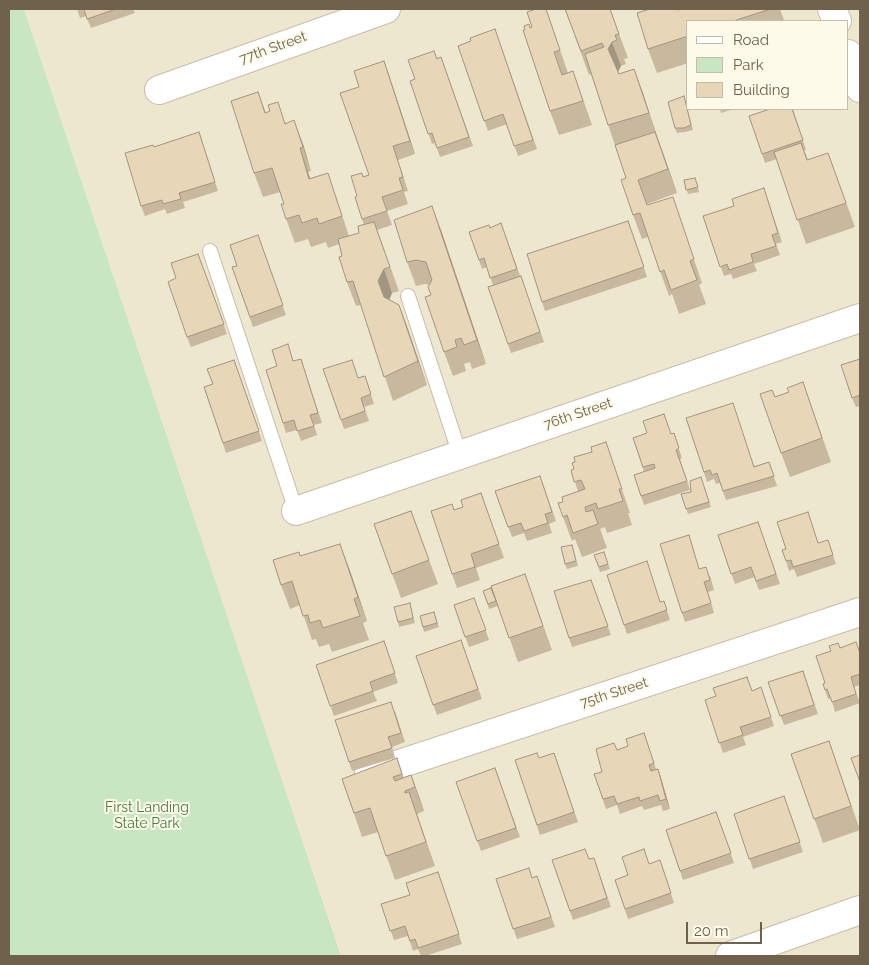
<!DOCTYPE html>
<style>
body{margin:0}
#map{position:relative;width:869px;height:965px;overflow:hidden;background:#faf6e3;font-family:Raleway,sans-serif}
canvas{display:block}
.frame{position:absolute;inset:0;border:10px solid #6f614b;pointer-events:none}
.legend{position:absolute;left:686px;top:20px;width:162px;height:90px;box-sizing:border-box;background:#fdfae9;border:1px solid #c4bdaa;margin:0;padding:6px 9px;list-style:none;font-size:15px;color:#6f614b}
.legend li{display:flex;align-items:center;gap:10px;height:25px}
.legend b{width:25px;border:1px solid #c4bdaa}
.scale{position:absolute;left:686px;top:922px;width:76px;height:22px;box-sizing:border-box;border:2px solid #6f614b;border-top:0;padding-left:6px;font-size:15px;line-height:18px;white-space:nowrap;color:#6f614b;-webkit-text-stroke:4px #fdfae9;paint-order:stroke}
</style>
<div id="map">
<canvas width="869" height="965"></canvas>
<div class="frame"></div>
<ul class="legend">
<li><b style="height:6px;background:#fff"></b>Road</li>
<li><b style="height:14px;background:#c9e6c3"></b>Park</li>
<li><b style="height:14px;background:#e8d6b8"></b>Building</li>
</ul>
<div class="scale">20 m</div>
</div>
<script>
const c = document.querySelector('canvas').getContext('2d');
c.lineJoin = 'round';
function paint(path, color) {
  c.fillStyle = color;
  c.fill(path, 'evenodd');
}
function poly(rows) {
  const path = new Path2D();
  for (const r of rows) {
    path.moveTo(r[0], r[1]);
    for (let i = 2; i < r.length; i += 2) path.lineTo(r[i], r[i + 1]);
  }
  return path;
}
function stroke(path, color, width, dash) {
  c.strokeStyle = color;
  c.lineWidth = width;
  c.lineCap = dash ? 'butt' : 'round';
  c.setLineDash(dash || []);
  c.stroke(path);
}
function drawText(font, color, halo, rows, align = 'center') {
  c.font = font + ' Raleway,sans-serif';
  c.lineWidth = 4;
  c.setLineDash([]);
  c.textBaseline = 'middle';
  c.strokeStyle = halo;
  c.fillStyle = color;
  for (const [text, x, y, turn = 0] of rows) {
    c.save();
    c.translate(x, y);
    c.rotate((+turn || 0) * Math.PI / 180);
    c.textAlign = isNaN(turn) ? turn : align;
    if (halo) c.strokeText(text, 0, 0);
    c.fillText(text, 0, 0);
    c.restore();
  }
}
paint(poly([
 [24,9,860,9,860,956,341,956],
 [688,21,848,21,848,109,688,109]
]), '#eee7d0');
paint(poly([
 [9,9,24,9,341,956,9,956]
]), '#c9e6c3');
const lane = poly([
 [210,251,296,511],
 [408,296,460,455]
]);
const street = poly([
 [832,9,837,21],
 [848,54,860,88],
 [159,90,386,9],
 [296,511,860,318],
 [369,774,860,612],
 [730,956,860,910]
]);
stroke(lane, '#c7bda9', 16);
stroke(street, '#c7bda9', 30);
stroke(lane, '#fff', 14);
stroke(street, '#fff', 28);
paint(poly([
 [77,9,133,9,135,13,91,28,86,16,80,18],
 [546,9,568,73,573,71,592,125,559,135,550,111,530,28,532,27],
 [565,9,610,9,628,58,624,59,626,64,621,66,618,72,619,74,634,69,677,193,647,204,647,205,681,221,702,283,699,285,706,304,679,314,672,294,669,296,648,237,642,239,633,215,626,178,591,74,589,75],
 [644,9,677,9,677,10,682,9,780,9,784,20,779,21,688,21,688,63,657,73,648,49],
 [495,29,537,149,518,156,507,124,488,131,458,46,471,41],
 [441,57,473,146,440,157,435,143,432,144,410,81,415,79,437,58],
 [384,61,415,154,398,160,408,191,404,192,408,204,387,211,392,225,377,230,399,291,392,293,389,300,399,305,427,385,393,401,361,305,356,306,347,282,339,244,328,248,326,242,311,247,308,239,295,243,286,219,284,204,280,192,263,197,254,173,258,92,266,113,286,123,303,144,311,171,308,172,310,178,336,197,349,236,359,233,364,225,355,197,357,196,363,177,369,175,359,87],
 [684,96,693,130,685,132,677,133,675,128],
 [720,109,734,109,721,113],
 [793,109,806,150,804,150,808,160,828,153,855,227,806,244,777,159,765,163,749,116],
 [199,132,218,191,183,202,185,208,167,214,165,209,145,216,141,206,154,147],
 [695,178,699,192,688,194,684,180],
 [764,188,782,242,776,244,780,255,754,264,757,271,733,279,731,274,724,276,703,216,734,206],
 [628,221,647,277,545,311,542,302],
 [501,223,544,342,511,353,488,287,493,285,487,267,482,269,469,232,490,228],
 [441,230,486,364,472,369,470,362,464,364,466,371,453,376,444,352,431,295,430,285,425,284,416,286,407,262],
 [258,235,286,315,253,327,232,267,237,266],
 [198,254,227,334,191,347,187,337,176,278],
 [301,359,322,423,314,425,317,435,301,441,297,430,286,433,283,423,294,361],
 [860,359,860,406,856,407,852,398],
 [234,360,262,441,226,453,204,387,213,384],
 [323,369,358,378,365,376,374,404,364,407,369,421,344,429],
 [803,382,831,462,790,477,781,453,775,397,789,392],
 [686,418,755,466,769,462,777,486,726,500,720,483,716,484,714,479,707,482],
 [671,434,677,443,682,458,680,459,690,490,644,505,641,496,644,472,633,438],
 [606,442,630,513,628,513,632,525,607,533,605,527,600,529,607,548,582,557,575,539,572,541,563,517,563,502,578,491,571,470,574,469,575,462],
 [540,476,556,521,549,524,552,533,527,541,524,533,512,537,495,491],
 [701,477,711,507,688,514,681,494,691,492],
 [481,493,504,558,476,568,480,580,457,588,452,574,454,510,463,507],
 [411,511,438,584,401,598,374,524],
 [758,522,780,584,759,590,754,577,735,584,718,535],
 [828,540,836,564,797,577,794,569,789,571,786,561,819,543],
 [572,545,578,566,567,569,565,564],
 [692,545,699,569,710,576,714,590,708,592,714,613,685,622,682,613],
 [604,552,610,569,600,572,594,555],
 [301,556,349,568,367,621,363,623,369,640,332,652,329,644,319,647,316,639,312,640,300,605,290,609,281,585],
 [525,574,552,650,518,662,498,606,489,609,483,591],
 [607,575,661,602,664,601,670,620,627,634],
 [591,580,611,635,572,647,569,638],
 [474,598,489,640,469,647,454,605],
 [411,608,415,623,399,627,398,622],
 [434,612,439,627,424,632,420,616],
 [461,640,482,699,437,715,416,656],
 [384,641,398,683,373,692,377,701,334,716,316,665],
 [840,647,860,652,860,685,854,687,860,703,835,712,831,698,828,699,825,690,825,683,831,651],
 [803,671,818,714,784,725,768,682],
 [761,687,774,726,743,737,746,745,723,753,705,700,752,691],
 [395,711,405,742,392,747,395,758,352,771,349,762],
 [644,733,656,769,658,769,661,778,670,809,663,811,661,805,644,810,642,806,620,814,617,805,606,809,594,774,602,772,617,750,628,746],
 [829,741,860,830,823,843,791,754],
 [554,753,578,822,540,835,515,760,539,758],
 [397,758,404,778,411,775,420,799,424,811,417,814,435,866,395,880,378,832,362,837,342,779],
 [495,768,520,837,481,851,456,782],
 [784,796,803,852,753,869,734,814],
 [716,812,734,863,683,880,666,830],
 [594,858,611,907,573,920,552,860,589,859],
 [660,860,674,903,628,919,615,880,628,875,650,864],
 [438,872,462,944,425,956,421,956,418,949,413,951,408,936,394,940,381,904,410,895],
 [537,876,555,927,517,939,496,879,532,878]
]), '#c8b89e');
paint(poly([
 [612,42,621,66,617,73,608,49],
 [384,61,389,75,415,154,410,141],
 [634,69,643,93,657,137,649,113],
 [294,120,303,144,311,171],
 [655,132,664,156,677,193,668,169],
 [300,148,308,172,318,203,309,179],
 [432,206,441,230,486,364,477,340],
 [384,269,392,293,387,305,378,281],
 [399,305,408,329,427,385,418,361],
 [340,544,349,568,367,621,358,597],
 [658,769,661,778,670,809,666,799],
 [411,775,420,799,424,811,415,787]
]), '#a29681');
const building = poly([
 [84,9,116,9,87,19,84,9],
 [536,9,546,9,560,50,554,52,562,75,573,71,583,101,550,111,523,30,525,30,524,26,529,24,530,28,532,27,527,12,536,9],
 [565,9,610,9,619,34,615,35,617,40,612,42,608,49,619,74,634,69,649,113,608,125,585,54,604,47,602,43,581,51,565,9],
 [650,9,676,9,677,10,682,9,771,9,733,21,688,21,688,36,648,49,637,13,650,9],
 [495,29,533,140,514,146,503,114,484,121,458,46,471,41,470,38,495,29],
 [434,51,437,59,441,57,469,137,437,148,432,133,428,134,410,81,415,79,408,60,434,51],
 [384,61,410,141,393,146,403,177,399,178,403,190,382,197,387,211,362,219,355,197,357,196,351,176,362,173,363,177,369,175,340,93,359,87,354,71,384,61],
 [258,92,265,113,270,111,268,105,278,102,285,124,294,120,303,147,300,148,309,179,328,173,342,216,319,224,317,218,302,223,299,215,286,219,281,204,284,204,272,168,254,173,231,101,258,92],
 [684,96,691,125,684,128,675,128,668,102,684,96],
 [770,109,792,109,803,140,762,154,749,116,770,109],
 [199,132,215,182,179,193,181,199,163,204,162,200,141,206,125,153,153,145,154,147,199,132],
 [655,132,668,169,638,180,647,205,673,197,694,259,690,261,697,280,671,290,664,270,660,272,640,213,633,215,621,180,626,178,615,145,655,132],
 [801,143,807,160,828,153,846,203,797,220,774,152,801,143],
 [695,178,698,187,686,190,684,180,695,178],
 [764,188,778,233,772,235,776,246,751,254,753,262,729,270,727,264,720,267,703,216,734,206,732,199,764,188],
 [432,206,477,340,464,345,461,338,455,340,457,347,444,352,425,297,431,295,428,287,432,280,426,262,416,260,407,262,394,220,432,206],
 [628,221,644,267,542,302,527,254,628,221],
 [374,222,390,267,384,269,378,281,384,297,399,305,418,361,384,377,353,281,347,282,339,257,342,256,338,239,359,233,358,226,374,222],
 [501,223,517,269,490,278,484,258,479,260,469,232,489,225,490,228,501,223],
 [258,235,283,305,250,317,232,267,237,266,230,245,258,235],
 [198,254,224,324,187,337,168,282,176,278,171,263,198,254],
 [521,276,540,332,508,344,488,287,521,276],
 [288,344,293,361,301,359,318,413,310,415,314,426,297,431,294,420,283,423,266,370,277,366,272,350,288,344],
 [860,359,860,395,852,398,841,365,860,359],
 [234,360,259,431,223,443,204,387,213,384,207,369,234,360],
 [352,360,358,378,365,376,371,394,361,398,365,411,341,420,323,369,352,360],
 [803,382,822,438,781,453,760,394,772,390,775,397,789,392,787,388,803,382],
 [733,403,754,467,769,462,774,476,723,491,717,473,712,475,710,470,704,472,686,418,733,403],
 [664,414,671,434,674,433,679,448,676,450,687,481,641,496,634,475,655,468,654,464,643,467,633,438,647,433,643,421,664,414],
 [606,442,622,489,619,489,623,501,598,509,596,503,585,507,586,512,593,510,598,524,573,533,567,515,563,517,558,503,563,502,562,497,585,489,581,480,574,482,571,470,574,469,572,463,575,462,574,457,592,452,591,447,606,442],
 [540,476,552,512,545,514,548,523,524,531,521,523,508,527,495,491,540,476],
 [701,477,709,502,686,509,681,494,691,492,690,481,701,477],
 [481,493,499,544,471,554,475,567,452,574,431,511,452,504,454,510,463,507,461,500,481,493],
 [411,511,429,560,392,574,374,524,411,511],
 [808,512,818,543,828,540,833,555,793,567,791,560,786,561,782,550,786,549,777,522,808,512],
 [758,522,776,574,756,581,751,567,731,574,718,535,758,522],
 [689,535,699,569,706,567,710,580,704,582,711,603,682,613,660,544,689,535],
 [340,544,358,597,354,599,360,616,323,628,320,620,310,623,308,615,303,616,292,581,281,585,273,560,299,552,300,556,340,544],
 [572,545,576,561,565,564,561,547,572,545],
 [604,552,608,564,599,567,594,555,604,552],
 [647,561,660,602,664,601,667,610,624,625,607,575,647,561],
 [525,574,543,626,509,638,491,586,525,574],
 [591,580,608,626,569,638,554,591,591,580],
 [491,588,496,601,488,604,483,591,491,588],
 [474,598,486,630,465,637,454,605,474,598],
 [410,603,413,618,398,622,394,607,410,603],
 [434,612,437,623,423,627,420,616,434,612],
 [461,640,478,689,433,705,416,656,461,640],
 [384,641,395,673,370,682,373,691,330,706,316,665,384,641],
 [856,642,860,653,860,674,851,677,856,694,832,702,827,689,825,690,823,684,825,683,816,656,831,651,829,646,838,643,840,648,856,642],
 [803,671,814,705,780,716,768,682,803,671],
 [747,677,752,691,761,687,771,717,740,727,743,735,719,743,705,700,716,696,713,688,747,677],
 [391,702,401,733,388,737,392,748,349,762,335,720,391,702],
 [644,733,654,763,649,765,651,771,658,769,666,799,660,801,658,795,640,801,639,797,617,804,614,796,603,799,594,774,602,772,596,749,614,743,617,750,628,746,626,739,644,733],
 [829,741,851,806,814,819,791,754,829,741],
 [537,753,539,758,554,753,574,812,537,825,515,760,537,753],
 [860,755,860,782,851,758,860,755],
 [397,758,402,774,393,777,395,781,411,775,415,787,405,791,405,793,409,792,426,842,386,856,370,808,354,813,342,779,397,758],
 [495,768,516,828,477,841,456,782,495,768],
 [784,796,800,842,749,859,734,814,784,796],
 [716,812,731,853,680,871,666,830,716,812],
 [585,849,589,859,594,858,607,898,570,911,552,860,585,849],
 [644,849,649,864,660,860,671,893,625,909,615,880,628,875,622,857,644,849],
 [529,868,532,878,537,876,551,917,513,929,496,879,529,868],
 [438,872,459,934,418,948,415,939,410,941,405,926,390,931,381,904,410,895,406,883,438,872]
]);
paint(building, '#e8d6b8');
stroke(building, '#a29681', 1);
drawText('14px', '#6f614b', '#fdfae9', [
 ["77th Street",273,48,-20],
 ["76th Street",578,414,-19],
 ["75th Street",614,693,-18]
]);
drawText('14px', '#4b7a48', '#fdfae9', [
 ["First Landing",147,808],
 ["State Park",147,824]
]);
</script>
